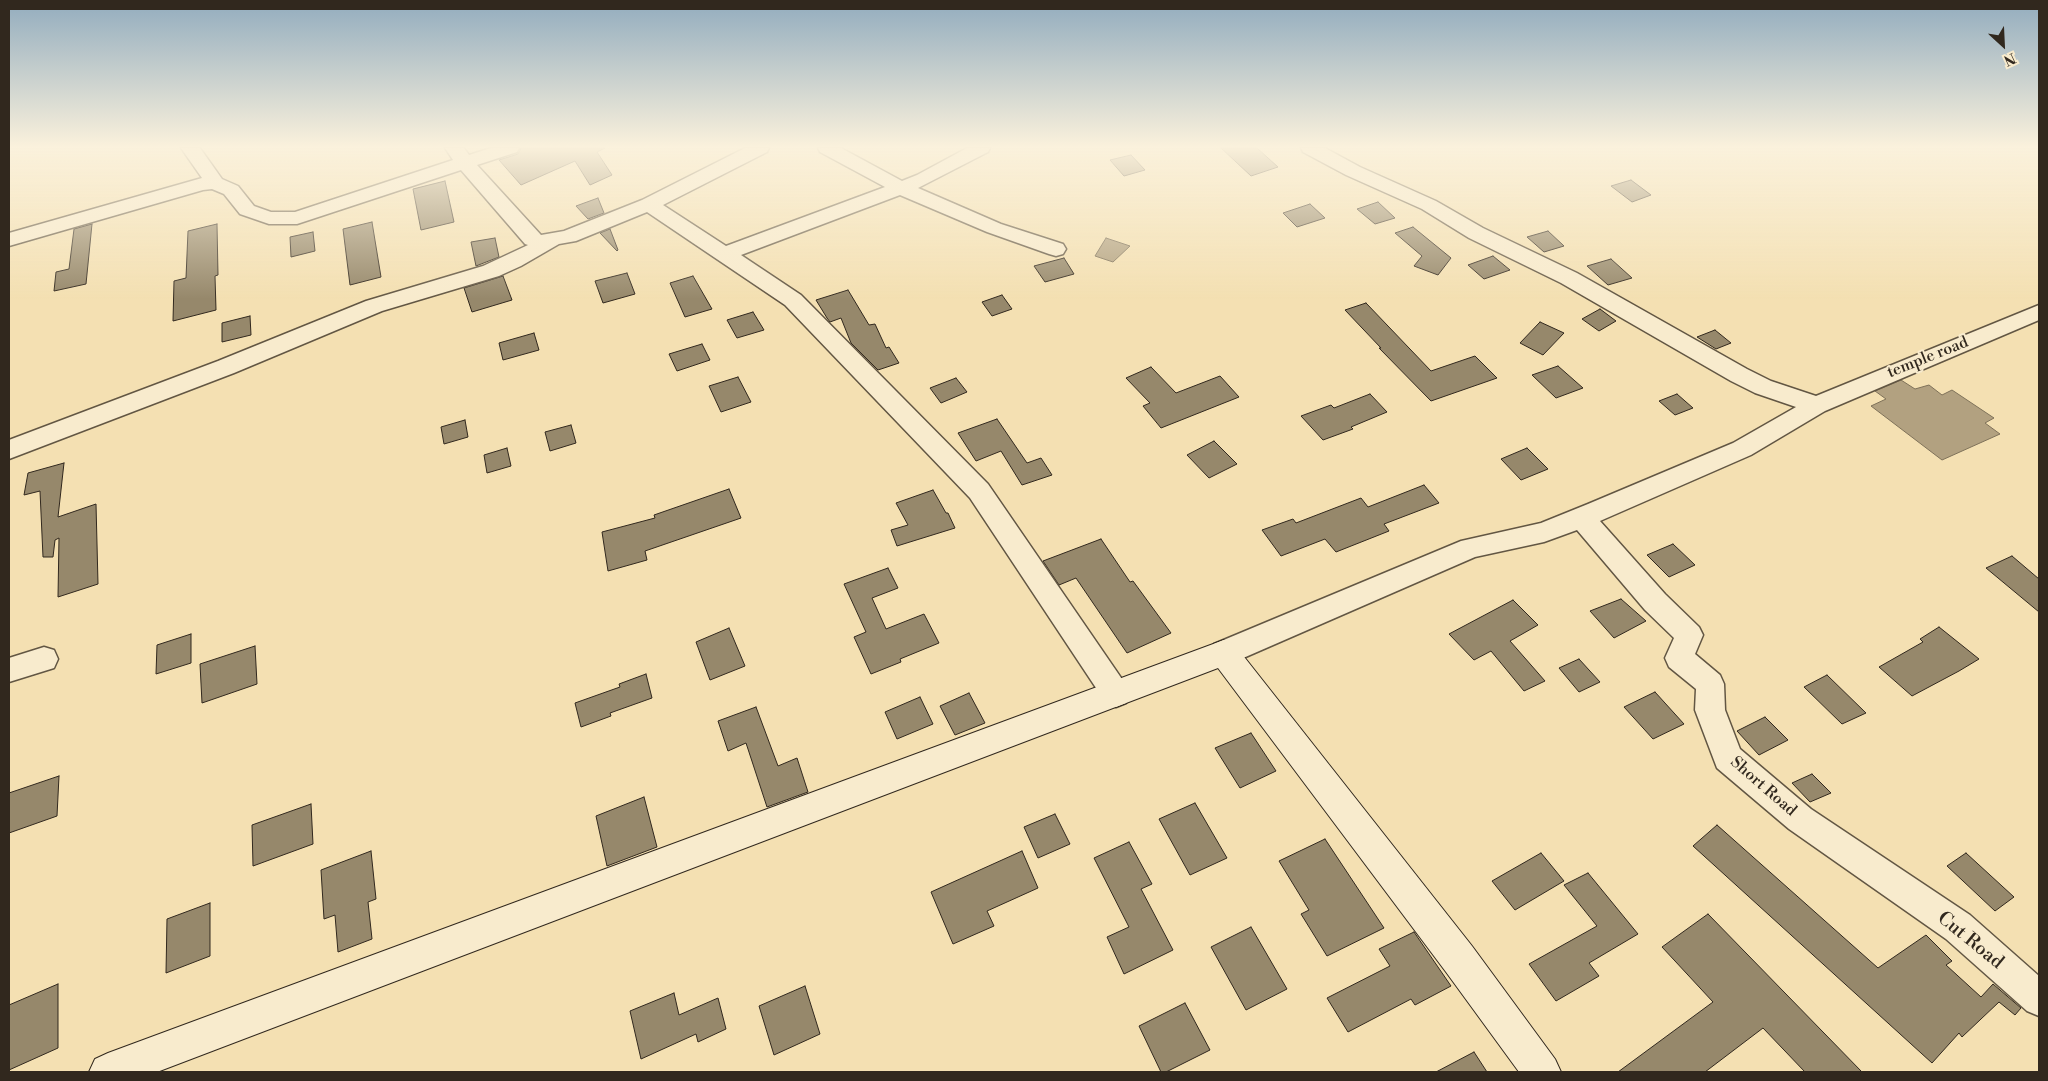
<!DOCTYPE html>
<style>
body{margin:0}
#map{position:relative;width:2048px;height:1081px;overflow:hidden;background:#f4e0b2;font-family:"Libre Bodoni",serif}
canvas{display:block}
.frame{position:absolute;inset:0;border:10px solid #31281e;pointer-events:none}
.north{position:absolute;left:1978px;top:20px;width:50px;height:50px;-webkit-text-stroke:4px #f8ebcd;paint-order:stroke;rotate:155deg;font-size:14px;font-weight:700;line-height:20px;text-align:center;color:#31281e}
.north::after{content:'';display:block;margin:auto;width:18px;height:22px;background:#31281e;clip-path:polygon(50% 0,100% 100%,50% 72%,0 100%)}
</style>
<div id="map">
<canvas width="2048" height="1081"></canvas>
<div class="frame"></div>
<div class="north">N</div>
</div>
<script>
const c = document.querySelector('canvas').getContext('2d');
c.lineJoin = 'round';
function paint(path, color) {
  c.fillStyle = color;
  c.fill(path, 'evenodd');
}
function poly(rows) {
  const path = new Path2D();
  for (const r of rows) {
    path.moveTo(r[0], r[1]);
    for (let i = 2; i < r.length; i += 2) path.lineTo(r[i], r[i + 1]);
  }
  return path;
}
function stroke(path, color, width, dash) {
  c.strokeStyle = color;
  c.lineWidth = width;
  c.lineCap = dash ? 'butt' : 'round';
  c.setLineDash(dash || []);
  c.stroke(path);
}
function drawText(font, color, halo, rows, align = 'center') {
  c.font = font + ' "Libre Bodoni",serif';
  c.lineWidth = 4;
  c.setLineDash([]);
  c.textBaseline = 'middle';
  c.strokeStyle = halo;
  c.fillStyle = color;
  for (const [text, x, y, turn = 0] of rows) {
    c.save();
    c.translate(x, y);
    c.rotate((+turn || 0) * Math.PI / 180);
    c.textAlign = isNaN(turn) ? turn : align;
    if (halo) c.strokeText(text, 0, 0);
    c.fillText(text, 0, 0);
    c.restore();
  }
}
const water = poly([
 [1106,238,1130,246,1113,262,1095,256,1106,238],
 [1901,380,1915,389,1929,385,1942,395,1952,390,1994,418,1985,423,2000,434,1942,460,1871,406,1886,399,1875,391,1901,380]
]);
paint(water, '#b2a180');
stroke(water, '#7e7159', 1);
const building = poly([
 [521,148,605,148,597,152,612,175,590,185,575,161,521,185,499,160,518,154,521,148],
 [1221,148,1257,148,1278,167,1251,176,1221,148],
 [1131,155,1145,170,1124,176,1110,160,1131,155],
 [1631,180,1651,195,1632,202,1611,186,1631,180],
 [445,181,454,222,421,230,413,189,445,181],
 [598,198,604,213,588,219,576,206,598,198],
 [1378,202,1395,218,1375,224,1357,209,1378,202],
 [1310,204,1325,218,1297,227,1283,213,1310,204],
 [372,222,381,277,350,285,343,229,372,222],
 [92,224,86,284,54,291,56,272,69,269,74,229,92,224],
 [217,224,218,275,215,276,216,310,173,321,174,281,186,278,188,231,217,224],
 [1413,227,1451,258,1438,275,1414,266,1422,256,1395,233,1413,227],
 [610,229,618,250,617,251,600,233,610,229],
 [1548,231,1564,246,1544,252,1527,237,1548,231],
 [313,232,315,251,291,257,290,237,313,232],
 [495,238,499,257,476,266,471,242,495,238],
 [1493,256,1510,270,1484,279,1468,265,1493,256],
 [1064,258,1074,274,1045,282,1034,266,1064,258],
 [1611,259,1632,278,1608,285,1587,266,1611,259],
 [627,273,635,294,603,303,595,281,627,273],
 [503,276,512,300,472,312,464,288,503,276],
 [693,276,712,309,685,317,670,283,693,276],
 [848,290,869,325,875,324,886,348,889,347,899,363,878,370,851,343,841,318,830,322,827,318,816,300,848,290],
 [1002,295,1012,309,992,316,982,302,1002,295],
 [1366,303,1431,371,1475,356,1497,378,1431,401,1379,348,1381,348,1345,310,1366,303],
 [1600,309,1616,321,1599,331,1582,319,1600,309],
 [753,312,764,330,737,338,727,320,753,312],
 [250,316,251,335,222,342,222,323,250,316],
 [1540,322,1564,333,1543,355,1520,343,1540,322],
 [1715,330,1731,343,1716,349,1697,337,1715,330],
 [534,333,539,350,503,360,499,343,534,333],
 [702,344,710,360,677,371,669,354,702,344],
 [1558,366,1583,388,1556,398,1532,375,1558,366],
 [1151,367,1176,393,1220,376,1239,397,1161,428,1143,406,1150,403,1126,378,1151,367],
 [738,377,751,402,721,412,709,386,738,377],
 [956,378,967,392,941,403,930,388,956,378],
 [1370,394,1387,412,1351,427,1353,429,1323,440,1301,416,1331,405,1334,408,1370,394],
 [1677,394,1693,408,1675,415,1659,401,1677,394],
 [997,419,1027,463,1041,458,1052,475,1022,485,1001,451,976,461,958,433,997,419],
 [465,420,468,437,444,444,441,427,465,420],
 [571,425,576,443,550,451,545,432,571,425],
 [1214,441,1237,464,1209,478,1187,455,1214,441],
 [507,448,511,466,487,473,484,455,507,448],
 [1527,448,1548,469,1521,480,1501,459,1527,448],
 [64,463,58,517,96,504,98,584,58,597,59,538,55,540,53,557,43,557,40,491,24,495,28,473,64,463],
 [1424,485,1439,503,1384,524,1389,531,1336,552,1325,539,1281,556,1262,530,1293,519,1296,523,1361,498,1368,507,1424,485],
 [729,489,741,518,645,551,647,560,608,571,602,532,655,518,654,515,729,489],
 [933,490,946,513,948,513,955,528,897,546,891,530,908,525,896,503,933,490],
 [1101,539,1130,582,1133,581,1171,633,1127,653,1076,578,1059,585,1043,561,1101,539],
 [1673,544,1695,565,1669,577,1647,555,1673,544],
 [2012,556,2039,579,2039,612,1986,568,2012,556],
 [888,568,898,588,872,598,886,629,924,614,939,643,900,659,901,662,871,674,854,637,866,632,844,584,888,568],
 [1621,599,1646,621,1614,638,1590,611,1621,599],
 [1513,600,1538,625,1510,641,1545,681,1524,691,1491,651,1474,660,1449,634,1513,600],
 [1939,627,1979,659,1959,671,1912,696,1879,667,1923,642,1920,639,1939,627],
 [729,628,745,666,710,680,696,642,729,628],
 [191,634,191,663,156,674,157,645,191,634],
 [255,646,257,684,202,703,200,664,255,646],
 [1579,659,1600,682,1579,692,1559,668,1579,659],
 [646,674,652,698,610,713,611,716,581,727,575,703,620,687,619,684,646,674],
 [1827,675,1866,713,1842,724,1804,687,1827,675],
 [1655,692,1684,724,1653,739,1624,707,1655,692],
 [969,693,985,723,955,735,940,706,969,693],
 [920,697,933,724,897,739,885,712,920,697],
 [756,707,778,766,797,758,808,792,767,807,746,743,728,751,718,721,756,707],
 [1765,717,1788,740,1759,755,1737,731,1765,717],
 [1251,733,1276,771,1240,788,1215,748,1251,733],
 [1812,774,1831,793,1810,802,1792,783,1812,774],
 [59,776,57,816,9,833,9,793,59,776],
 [644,797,657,847,607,866,596,816,644,797],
 [1195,803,1227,858,1190,875,1159,819,1195,803],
 [311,804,313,844,253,866,252,825,311,804],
 [1055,814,1070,844,1038,858,1024,827,1055,814],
 [1717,825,1878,968,1926,935,1952,961,1946,965,1981,997,1993,984,2021,1008,2015,1015,1999,1002,1962,1037,1959,1033,1932,1063,1693,846,1717,825],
 [1325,839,1384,928,1327,956,1301,914,1309,910,1279,861,1325,839],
 [1129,842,1152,884,1141,889,1173,950,1124,974,1107,937,1129,927,1094,858,1129,842],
 [371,851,376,899,368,902,372,939,338,952,335,915,324,919,321,870,371,851],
 [1022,851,1038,888,987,911,994,926,953,944,931,892,1022,851],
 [1541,853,1564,881,1515,910,1492,881,1541,853],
 [1966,853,2014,897,1995,911,1947,866,1966,853],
 [1588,873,1638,934,1589,963,1599,976,1556,1001,1529,964,1597,926,1564,885,1588,873],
 [210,903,210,956,166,973,167,919,210,903],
 [1708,914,1862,1072,1805,1072,1763,1028,1705,1072,1618,1072,1713,1002,1662,947,1708,914],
 [1251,927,1287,989,1246,1010,1211,947,1251,927],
 [1414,932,1451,986,1415,1005,1411,999,1348,1032,1327,998,1390,966,1379,949,1414,932],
 [58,984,58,1048,9,1070,9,1005,58,984],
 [805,986,820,1034,774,1055,759,1006,805,986],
 [674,993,679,1015,718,998,726,1029,698,1042,696,1034,641,1059,630,1011,674,993],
 [1185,1003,1210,1050,1166,1072,1161,1072,1139,1026,1185,1003],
 [1474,1052,1487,1072,1436,1072,1474,1052]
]);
paint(building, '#96886b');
stroke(building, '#31281e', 1);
const minor = poly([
 [181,148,200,148,222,179,238,186,254,206,271,212,295,212,453,160,445,148,464,148,469,155,491,148,519,148,517,152,477,165,541,235,564,231,642,200,745,148,769,148,767,152,663,205,726,246,885,187,820,152,818,148,841,148,902,181,917,175,967,148,990,148,988,152,918,188,1001,224,1063,244,1066,249,1063,254,1056,256,1049,254,987,232,900,195,741,255,801,295,988,484,1126,685,1131,694,1126,703,1116,707,1106,703,970,498,785,305,647,212,576,241,559,244,521,266,499,276,382,311,234,373,9,459,9,440,218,361,366,301,483,266,528,245,525,244,461,170,297,224,269,224,240,214,224,194,212,189,203,190,9,246,9,233,202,178,181,148],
 [1301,148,1325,148,1360,167,1436,201,1483,228,1577,273,1747,369,1771,381,1816,396,2039,305,2039,320,1825,411,1751,455,1600,521,1665,594,1699,627,1703,635,1695,654,1720,675,1724,684,1725,710,1740,749,1811,809,1970,915,2039,976,2039,1016,2027,1011,1946,939,1789,829,1717,768,1695,710,1696,689,1669,667,1665,658,1674,638,1645,610,1577,530,1544,542,1475,557,1234,662,1224,665,1214,662,1210,653,1214,644,1461,541,1541,523,1588,504,1733,443,1796,407,1755,393,1731,381,1561,283,1469,238,1422,209,1346,175,1303,152,1301,148],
 [44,647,54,650,58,659,54,668,9,682,9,658,44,647]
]);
const secondary = poly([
 [1224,640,1234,644,1472,946,1555,1059,1561,1072,1519,1072,1446,972,1218,668,157,1072,89,1072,95,1059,108,1053,1224,640]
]);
stroke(minor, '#625643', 3);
stroke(secondary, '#31281e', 2);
paint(minor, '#f8ebcd');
paint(secondary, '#f8ebcd');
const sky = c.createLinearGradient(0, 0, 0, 299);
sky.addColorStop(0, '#92acbe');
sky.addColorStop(0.49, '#faf1dc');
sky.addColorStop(1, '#faf1dc00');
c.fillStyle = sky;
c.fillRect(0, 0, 2048, 299);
drawText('16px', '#31281e', '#f8ebcd', [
 ["temple road",1928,358,-22],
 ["Short Road",1763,787,41]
]);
drawText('19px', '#31281e', '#f8ebcd', [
 ["Cut Road",1970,941,39]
]);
</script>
